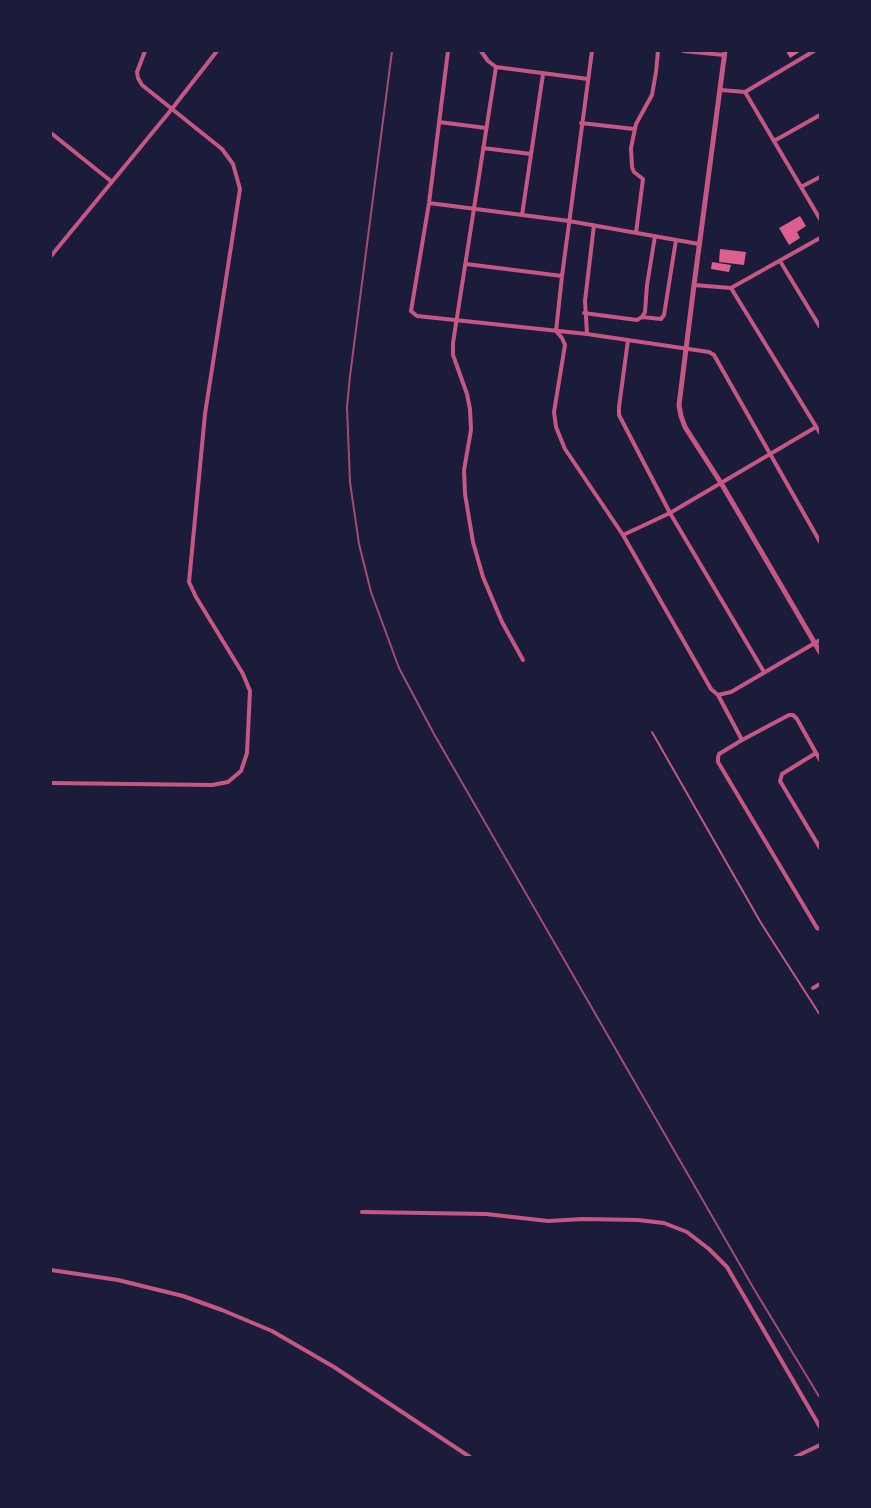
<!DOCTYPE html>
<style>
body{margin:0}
#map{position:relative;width:871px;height:1508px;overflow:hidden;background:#1b1b3a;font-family:"Source Sans 3",sans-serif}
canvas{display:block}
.frame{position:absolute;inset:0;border:52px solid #1b1b3a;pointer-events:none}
</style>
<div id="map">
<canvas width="871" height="1508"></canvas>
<div class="frame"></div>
</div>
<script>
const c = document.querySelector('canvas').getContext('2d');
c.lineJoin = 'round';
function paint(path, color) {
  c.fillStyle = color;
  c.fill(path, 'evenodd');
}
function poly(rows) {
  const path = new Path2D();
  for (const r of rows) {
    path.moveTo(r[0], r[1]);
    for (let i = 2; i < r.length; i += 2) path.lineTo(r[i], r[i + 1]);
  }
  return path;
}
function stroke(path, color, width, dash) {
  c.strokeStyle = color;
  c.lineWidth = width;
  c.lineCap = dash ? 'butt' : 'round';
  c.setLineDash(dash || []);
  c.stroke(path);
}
paint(poly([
 [786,51,801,51,790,58],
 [800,216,806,226,797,232,800,238,789,245,779,228],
 [720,249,746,252,744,265,719,262],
 [712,262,731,265,729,272,711,269]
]), '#dd5f8e');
stroke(poly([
 [652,732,761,923,820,1015]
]), '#c65784', 2);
stroke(poly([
 [448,51,429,203,411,311,417,316,587,334,709,352,714,355,820,542],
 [481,51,488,61,496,67,588,79],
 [592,51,562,276,556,331,562,338,565,345,554,412,556,427,565,449,623,535,711,689,718,695,731,692,820,640],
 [683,51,724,55],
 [496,67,453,343,453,355,467,394,470,409,471,430,464,470,465,494,473,542,483,577,502,622,523,660],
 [721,90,745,92,820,219],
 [745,92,814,51],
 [439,122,486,128],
 [581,123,634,129],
 [51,133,112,182],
 [774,141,820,115],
 [483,148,531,154],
 [801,187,820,177],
 [429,203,569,221,699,244],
 [522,215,543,74],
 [636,233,643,179,634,172,632,167,631,148,636,124,652,95,656,72,658,51],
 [51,256,171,110,217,51],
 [780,261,820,327],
 [466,264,562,276],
 [694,285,731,288,820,238],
 [731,288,820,433],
 [584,313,637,320,642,317,645,312,647,285,655,236],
 [642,317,661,319,664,315,676,240],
 [587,334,585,301,594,225],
 [628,340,619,407,619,415,670,513,764,672],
 [623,535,670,513,816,427],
 [718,695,742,740],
 [816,753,782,774,780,781,820,848],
 [820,760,797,719,793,715,789,715,742,740,719,754,718,758,718,762,817,928,820,929],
 [51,783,212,785,228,782,241,771,247,753,250,691,243,674,196,597,189,582,205,414,240,189,233,164,222,149,142,85,138,78,137,72,145,51],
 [813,988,820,984],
 [362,1212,486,1214,548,1221,583,1219,638,1220,664,1223,687,1232,709,1249,727,1267,820,1427],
 [51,1270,118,1280,183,1296,222,1310,272,1331,334,1367,470,1457],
 [795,1457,820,1445]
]), '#c65784', 4);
stroke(poly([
 [725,51,694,285,679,405,681,416,685,427,721,483,820,652]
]), '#c65784', 5);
stroke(poly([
 [392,51,350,376,347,407,350,482,359,544,371,592,399,668,434,734,754,1289,820,1398]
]), '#a44b75', 2);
</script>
